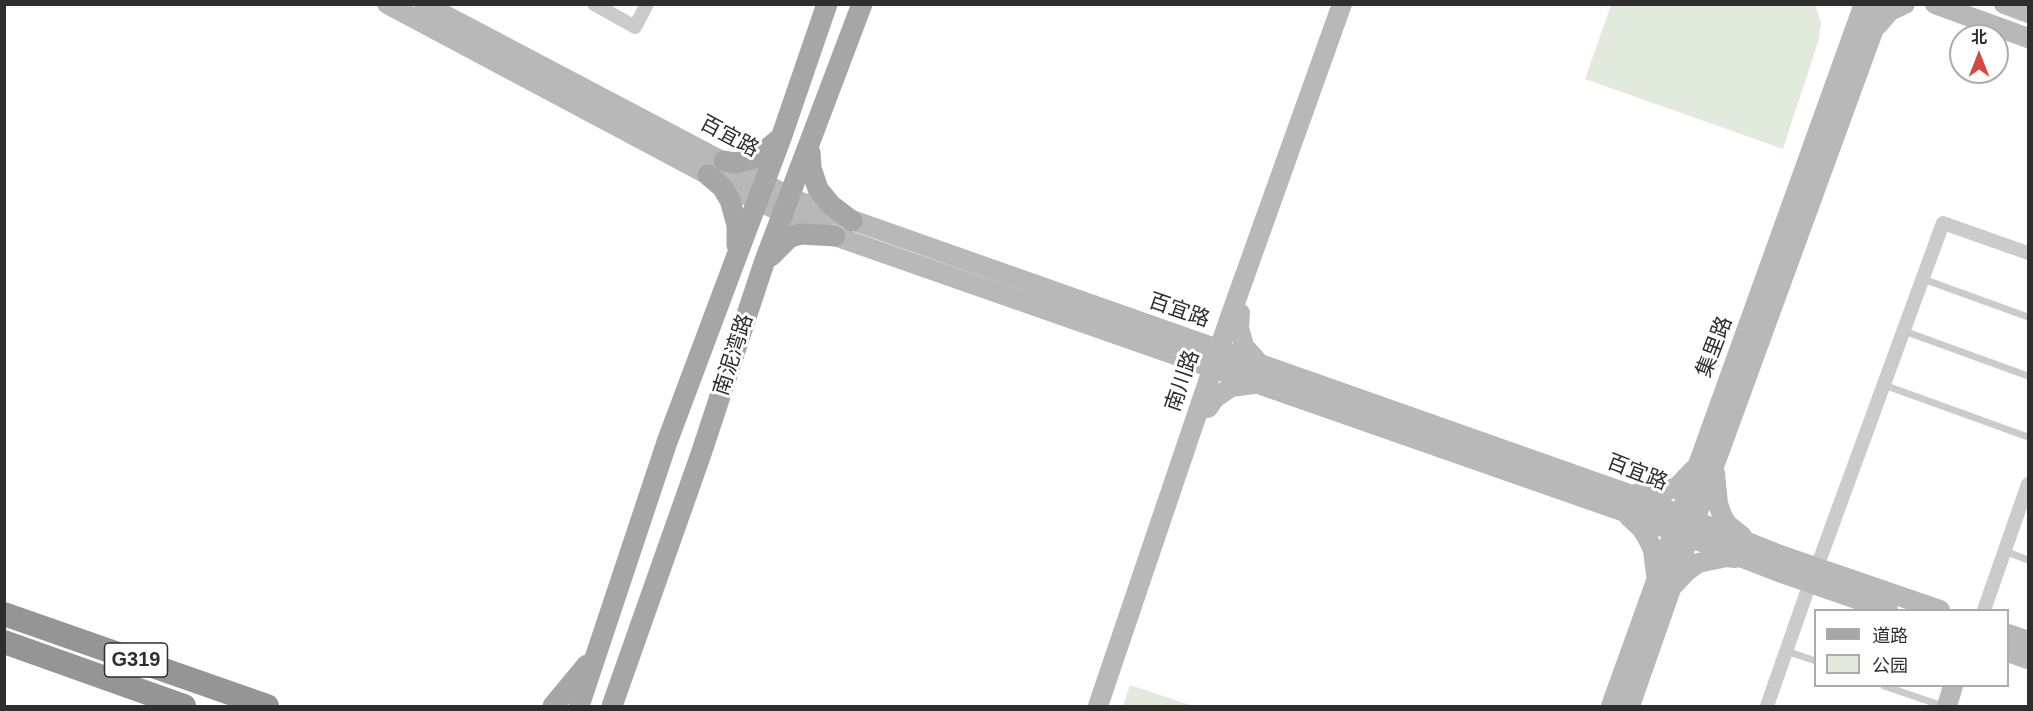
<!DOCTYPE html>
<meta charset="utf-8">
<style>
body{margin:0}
#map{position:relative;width:2033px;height:711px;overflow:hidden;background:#fff;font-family:Arial,"Noto Sans SC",sans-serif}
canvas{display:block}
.frame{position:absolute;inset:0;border:6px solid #2e2e2e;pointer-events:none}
.legend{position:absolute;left:1814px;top:609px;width:195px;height:78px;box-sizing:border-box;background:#fff;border:2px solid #ababab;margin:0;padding:8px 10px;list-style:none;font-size:18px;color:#2e2e2e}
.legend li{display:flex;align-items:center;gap:12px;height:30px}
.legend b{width:30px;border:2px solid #ababab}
.north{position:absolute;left:1949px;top:24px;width:60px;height:60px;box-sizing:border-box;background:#fff;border:2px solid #ababab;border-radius:50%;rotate:0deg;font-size:16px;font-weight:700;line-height:24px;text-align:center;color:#2e2e2e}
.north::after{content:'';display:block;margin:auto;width:21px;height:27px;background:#d34841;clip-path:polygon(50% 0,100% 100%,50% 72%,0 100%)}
</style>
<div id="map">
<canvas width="2033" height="711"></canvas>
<div class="frame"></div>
<ul class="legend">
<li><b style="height:8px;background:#a6a6a6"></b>道路</li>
<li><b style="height:16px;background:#e2eadd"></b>公园</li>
</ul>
<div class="north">北</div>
</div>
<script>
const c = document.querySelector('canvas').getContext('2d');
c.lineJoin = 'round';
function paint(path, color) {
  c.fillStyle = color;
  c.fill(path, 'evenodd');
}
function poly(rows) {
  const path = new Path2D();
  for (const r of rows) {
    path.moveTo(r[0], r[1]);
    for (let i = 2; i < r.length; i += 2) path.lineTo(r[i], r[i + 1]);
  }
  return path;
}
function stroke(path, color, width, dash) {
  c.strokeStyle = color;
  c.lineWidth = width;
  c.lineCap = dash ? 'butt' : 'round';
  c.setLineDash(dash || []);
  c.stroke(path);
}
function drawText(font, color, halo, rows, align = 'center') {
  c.font = font + ' Arial,"Noto Sans SC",sans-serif';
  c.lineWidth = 6;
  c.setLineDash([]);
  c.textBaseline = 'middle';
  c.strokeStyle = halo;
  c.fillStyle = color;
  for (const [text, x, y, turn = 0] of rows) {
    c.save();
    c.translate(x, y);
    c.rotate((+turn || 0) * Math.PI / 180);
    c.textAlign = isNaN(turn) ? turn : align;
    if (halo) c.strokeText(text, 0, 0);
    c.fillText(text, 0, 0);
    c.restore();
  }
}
paint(poly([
 [1815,4,1821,23,1819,39,1783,149,1585,79,1611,5],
 [1130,685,1193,706,1123,706]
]), '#e2eadd');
stroke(poly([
 [1923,279,2028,317],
 [1904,331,2028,376],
 [1884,385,2028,437],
 [2005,551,2028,560],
 [1786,651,1816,661],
 [1884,686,1940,705]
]), '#cbcbcb', 7);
stroke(poly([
 [594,4,635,27,647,4],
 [1817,567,1943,223,2028,253],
 [1984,610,2028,484],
 [1767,706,1810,583]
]), '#cbcbcb', 14);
stroke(poly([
 [387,4,757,201,835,236,1619,510,1776,571,1888,610],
 [424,4,798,201,1626,493,1780,555,1940,610],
 [1935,4,2028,38],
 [2004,4,2028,13],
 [1878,25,1890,11,1905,4],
 [1240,313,1239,328,1244,346,1259,363],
 [1208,408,1215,398,1231,387,1254,384],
 [1715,473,1718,504,1722,515,1727,524,1742,536],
 [1635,494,1665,492,1678,486,1693,470],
 [1629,517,1641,528,1648,539,1653,550,1656,575],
 [1675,584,1686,572,1698,563,1727,557,1735,558],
 [2008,634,2028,641],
 [2008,652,2028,659],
 [1098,706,1230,317,1342,4],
 [1611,706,1864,4],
 [1630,706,1712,472,1883,4],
 [1947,706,1953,686]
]), '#b8b8b8', 20);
stroke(poly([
 [810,152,811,168,818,189,831,205,852,221],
 [724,161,735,163,756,158,779,139],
 [708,175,722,187,730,200,737,225,737,245],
 [771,256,790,237,801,234,835,236],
 [553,706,587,665],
 [579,706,667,442,781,138,827,4],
 [612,706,701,454,764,263,862,4]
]), '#a6a6a6', 21);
stroke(poly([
 [4,614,267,706],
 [4,642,184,706]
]), '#959595', 24);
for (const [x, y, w] of [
 [136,660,63]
]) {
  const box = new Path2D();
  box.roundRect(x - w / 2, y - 17, w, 34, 4.5);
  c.fillStyle = '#fff';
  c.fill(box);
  stroke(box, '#2e2e2e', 1.5);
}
drawText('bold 20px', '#2e2e2e', null, [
 ["G319",136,660]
]);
drawText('21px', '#2e2e2e', '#fff', [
 ["百宜路",729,137,28],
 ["百宜路",1179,311,19],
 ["集里路",1715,347,-69],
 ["南泥湾路",734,355,-72],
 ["南川路",1183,381,-71],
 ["百宜路",1637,473,21]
]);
</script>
